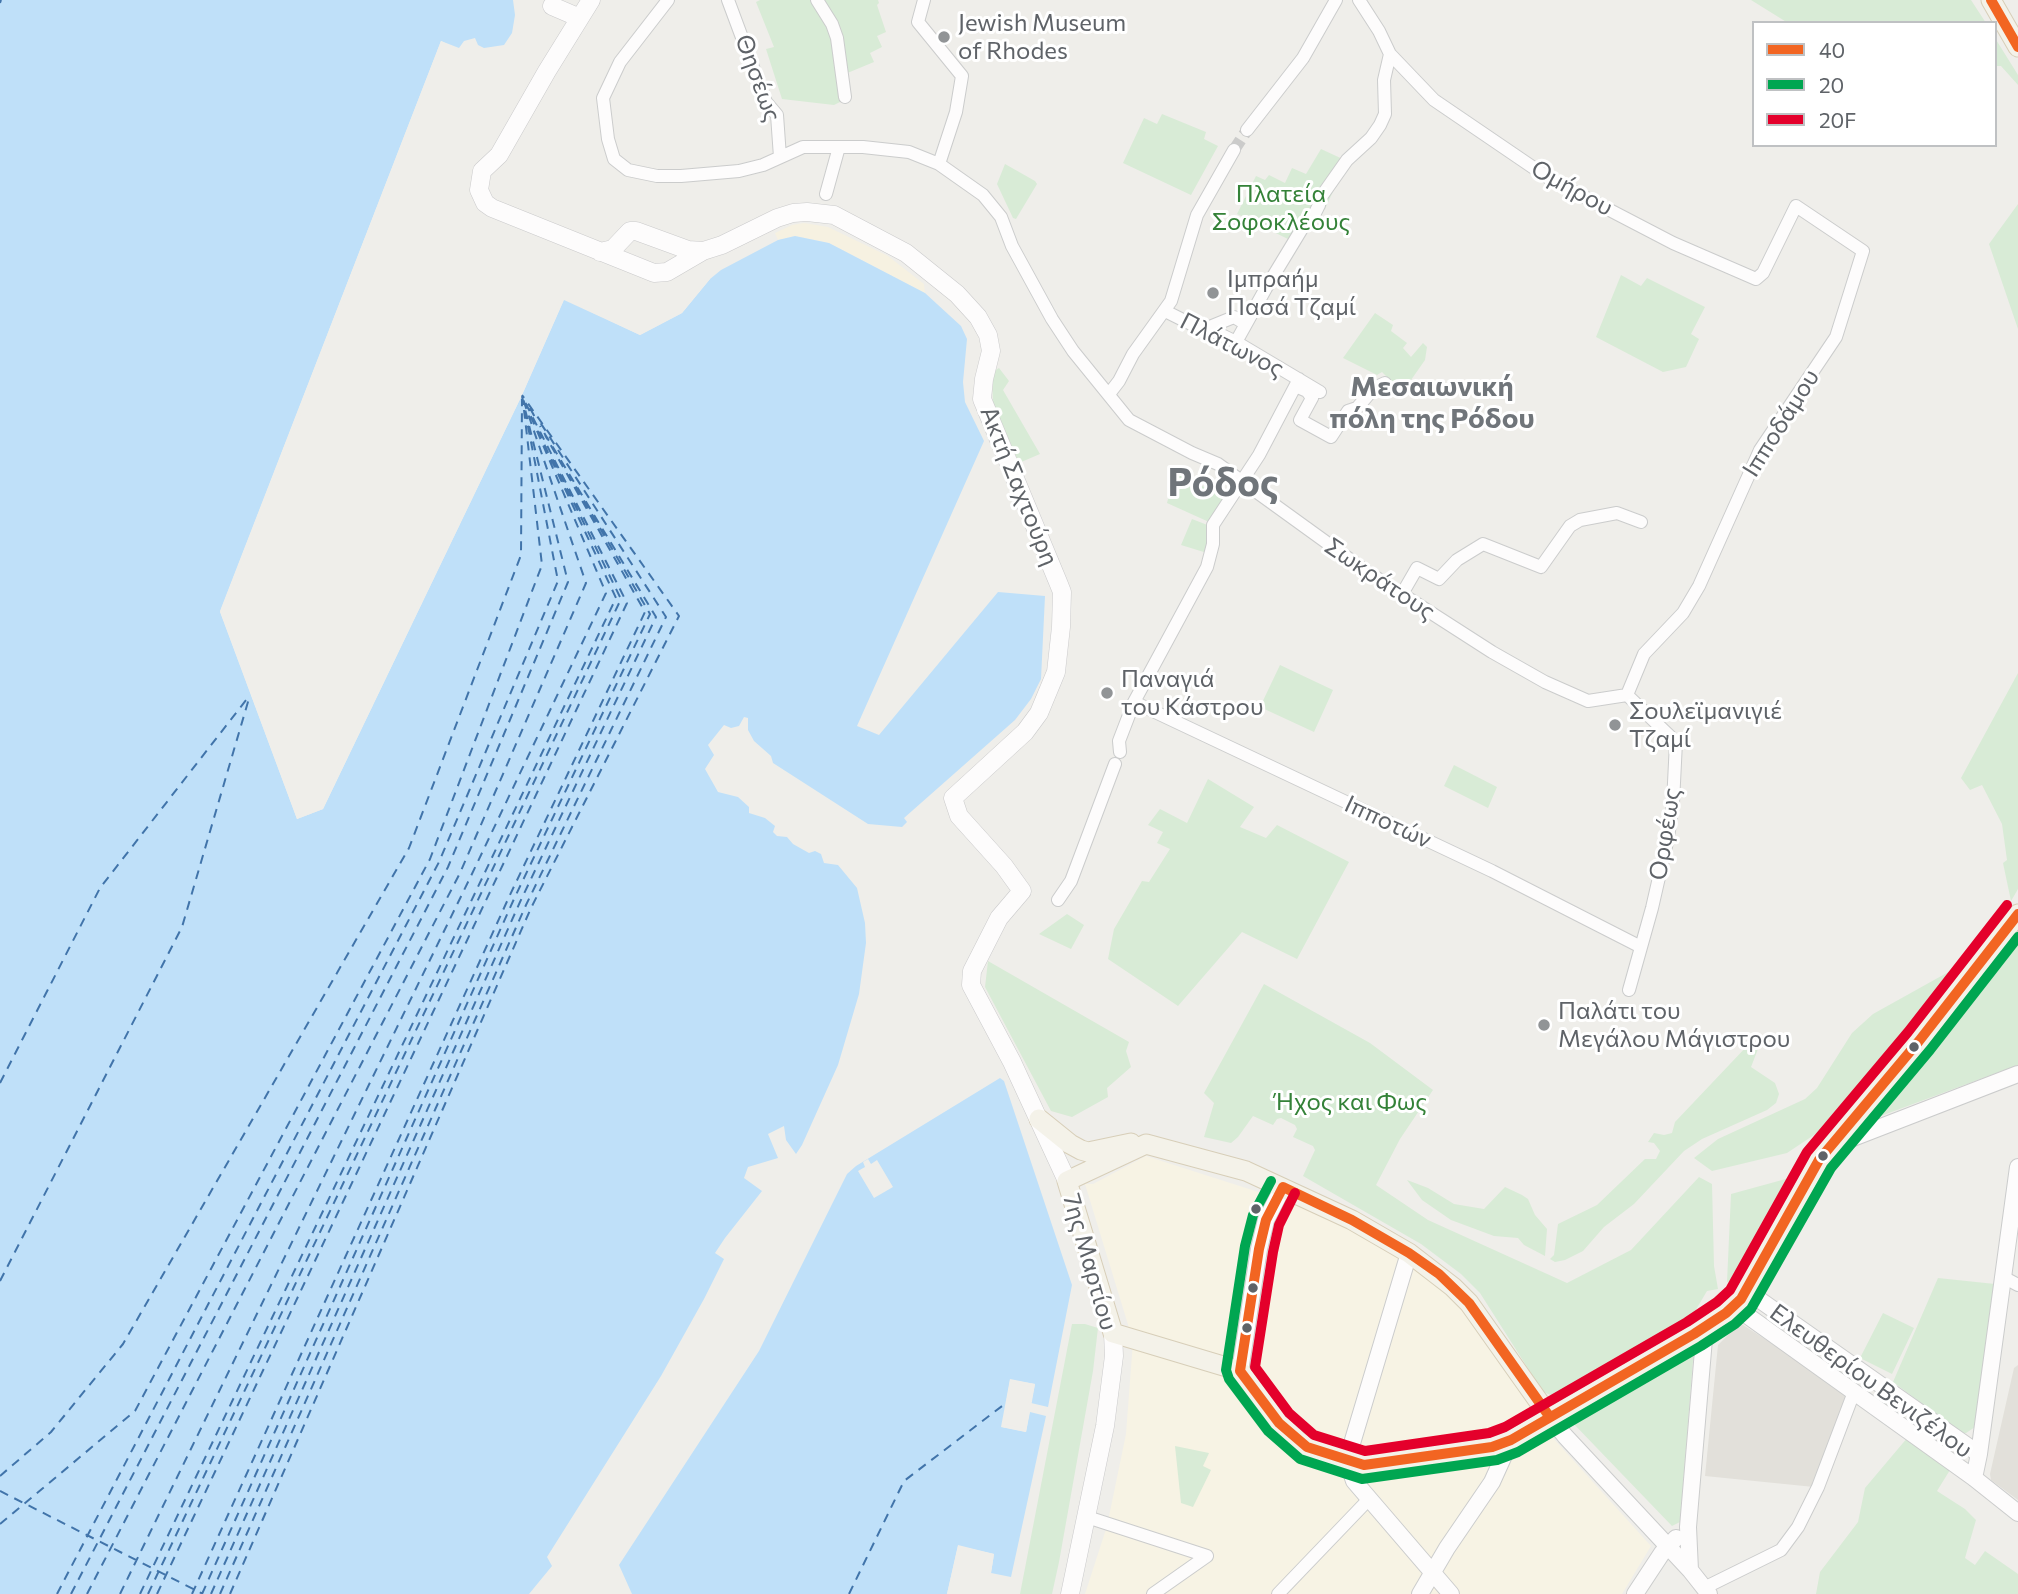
<!DOCTYPE html>
<meta charset="utf-8">
<style>
body{margin:0}
#map{position:relative;width:2018px;height:1594px;overflow:hidden;background:#efeeea;font-family:Commissioner,sans-serif}
canvas{display:block}
.legend{position:absolute;left:1752px;top:21px;width:245px;height:126px;box-sizing:border-box;background:#fff;border:2px solid #bfc1c3;margin:0;padding:9px 12px;list-style:none;font-size:21px;color:#5f6368}
.legend li{display:flex;align-items:center;gap:14px;height:35px}
.legend b{width:35px;border:2px solid #bfc1c3}
</style>
<div id="map">
<canvas width="2018" height="1594"></canvas>
<ul class="legend">
<li><b style="height:9px;background:#f26522"></b>40</li>
<li><b style="height:9px;background:#00a651"></b>20</li>
<li><b style="height:9px;background:#e4002b"></b>20F</li>
</ul>
</div>
<script>
const c = document.querySelector('canvas').getContext('2d');
c.lineJoin = 'round';
function paint(path, color) {
  c.fillStyle = color;
  c.fill(path, 'evenodd');
}
function poly(rows) {
  const path = new Path2D();
  for (const r of rows) {
    path.moveTo(r[0], r[1]);
    for (let i = 2; i < r.length; i += 2) path.lineTo(r[i], r[i + 1]);
  }
  return path;
}
function stroke(path, color, width, dash) {
  c.strokeStyle = color;
  c.lineWidth = width;
  c.lineCap = dash ? 'butt' : 'round';
  c.setLineDash(dash || []);
  c.stroke(path);
}
function drawText(font, color, halo, rows, align = 'center') {
  c.font = font + ' Commissioner,sans-serif';
  c.lineWidth = 6;
  c.setLineDash([]);
  c.textBaseline = 'middle';
  c.strokeStyle = halo;
  c.fillStyle = color;
  for (const [text, x, y, turn = 0] of rows) {
    c.save();
    c.translate(x, y);
    c.rotate((+turn || 0) * Math.PI / 180);
    c.textAlign = isNaN(turn) ? turn : align;
    if (halo) c.strokeText(text, 0, 0);
    c.fillText(text, 0, 0);
    c.restore();
  }
}
paint(poly([
 [1146,1156,1324,1213,1409,1260,1477,1320,1543,1427,1651,1546,1622,1594,1085,1594,1107,1526,1126,1434,1133,1341,1085,1184,1093,1184]
]), '#f7f3e4');
paint(poly([
 [1740,1323,1849,1393,1814,1487,1705,1476,1718,1345],
 [2018,1365,2018,1500,1991,1480,1990,1474,2014,1368]
]), '#e2e0da');
paint(poly([
 [760,0,878,0,879,3,877,5,886,32,877,36,882,47,870,53,874,62,845,74,848,98,834,105,782,99,766,49,774,47,756,2],
 [1751,0,1971,0,1986,23,1788,23],
 [1995,38,2018,75,2018,85,2001,66,1995,66],
 [1162,114,1206,132,1204,139,1218,146,1191,195,1123,163,1144,118,1157,124],
 [1321,149,1347,161,1325,209,1300,228,1292,241,1237,214,1256,176,1265,180,1269,175,1285,183,1292,168,1306,174],
 [1005,164,1035,181,1037,184,1016,219,1013,218,997,184],
 [2018,204,2018,329,1989,244],
 [1621,275,1641,286,1647,278,1705,307,1691,334,1699,339,1686,367,1663,372,1596,337],
 [1375,313,1393,325,1391,331,1407,343,1403,348,1411,357,1423,343,1427,347,1425,360,1411,380,1394,384,1382,372,1377,375,1343,358],
 [999,368,1009,381,1003,390,1040,454,1019,463,993,403,992,379,994,371],
 [1175,473,1225,497,1209,522,1167,503],
 [1192,519,1210,526,1207,553,1181,545],
 [1280,665,1333,690,1314,732,1260,707],
 [2018,673,2018,889,2011,901,2003,863,2007,860,2002,824,1982,785,1970,790,1961,778],
 [1454,765,1497,787,1488,808,1444,786],
 [1208,779,1254,807,1240,827,1266,838,1277,825,1349,862,1297,959,1242,932,1178,1006,1108,959,1114,929,1142,881,1149,882,1170,849,1157,843,1163,832,1148,825,1160,809,1187,823],
 [1067,914,1084,925,1071,949,1039,934],
 [2018,928,2018,1065,1862,1123,1988,968],
 [1970,960,1829,1125,1787,1153,1712,1171,1694,1158,1718,1139,1805,1099,1817,1088,1852,1033,1873,1014],
 [988,961,1129,1042,1126,1051,1131,1067,1107,1088,1108,1097,1072,1117,1051,1111,985,987],
 [1264,984,1370,1043,1433,1090,1400,1139,1376,1185,1428,1220,1567,1283,1631,1250,1699,1177,1712,1184,1714,1266,1718,1289,1707,1291,1688,1323,1559,1398,1543,1392,1480,1293,1461,1274,1421,1244,1303,1176,1315,1150,1313,1146,1293,1137,1297,1129,1295,1125,1281,1118,1277,1119,1273,1125,1253,1116,1238,1137,1231,1143,1204,1137,1214,1103,1204,1093],
 [1748,1045,1758,1049,1751,1067,1775,1083,1779,1094,1776,1103,1767,1110,1702,1139,1684,1151,1634,1204,1604,1227,1583,1251,1565,1260,1555,1262,1550,1259,1554,1255,1558,1224,1597,1205,1645,1159,1656,1159,1660,1151,1654,1143,1648,1142,1654,1133,1664,1135,1672,1133,1675,1122],
 [1793,1177,1742,1280,1727,1282,1731,1194],
 [1407,1180,1428,1188,1454,1204,1484,1209,1505,1187,1522,1195,1528,1199,1535,1215,1547,1229,1545,1256,1524,1245,1518,1238,1494,1236,1451,1220,1422,1200],
 [1938,1278,1995,1284,1975,1427,1966,1433,1961,1433,1893,1382],
 [1883,1313,1914,1328,1892,1374,1860,1358],
 [1072,1324,1085,1324,1098,1328,1093,1371,1059,1562,1052,1594,1020,1594],
 [1694,1348,1680,1522,1672,1526,1570,1420,1571,1414],
 [1908,1437,1950,1470,1937,1491,1965,1509,1976,1520,1965,1558,1975,1565,1985,1551,2018,1574,2018,1594,1816,1594,1820,1572,1858,1522,1865,1488],
 [1175,1446,1209,1453,1203,1466,1211,1470,1193,1507,1181,1503]
]), '#d8ebd6');
paint(poly([
 [804,223,828,227,888,256,924,284,925,293,829,243,795,236,778,240,775,233,792,225]
]), '#f6f1e1');
paint(poly([
 [0,0,513,0,515,15,512,33,504,45,484,48,478,45,475,38,464,41,459,48,441,41,220,611,297,819,323,809,522,395,564,299,640,335,682,313,710,279,721,270,778,240,795,236,829,243,925,293,961,326,967,339,963,382,965,402,984,441,857,726,879,735,998,592,1045,596,1041,679,1031,699,1015,720,904,818,907,822,902,827,868,824,773,763,771,756,754,741,748,730,748,718,744,717,739,726,731,728,724,725,708,745,714,755,705,769,718,792,738,797,749,807,749,813,765,818,775,826,773,832,777,836,787,837,793,844,809,853,815,851,821,854,824,863,838,865,857,888,865,923,866,943,859,994,838,1065,802,1145,796,1154,786,1140,784,1126,768,1134,778,1158,748,1167,744,1178,762,1191,725,1238,715,1253,724,1259,704,1299,661,1376,547,1557,552,1566,529,1594,0,1594],
 [1000,1078,1004,1081,1072,1285,1048,1407,1031,1403,1035,1384,1010,1380,1002,1427,1026,1432,1030,1412,1046,1416,1011,1577,991,1573,994,1554,958,1546,947,1594,632,1594,619,1565,759,1351,847,1174,856,1166]
]), '#bfe0f9');
paint(poly([
 [441,41,461,51,443,46,224,612,299,815,321,806,519,393,561,297,565,296,640,331,680,310,707,277,710,279,682,313,640,335,564,300,522,395,323,809,297,819,220,612],
 [868,1159,871,1164,877,1160,893,1187,874,1198,858,1171,865,1167,863,1162],
 [1010,1379,1035,1384,1031,1407,1028,1403,1031,1387,1013,1383,1009,1404,1005,1424,1023,1428,1026,1411,1030,1409,1026,1432,1001,1427],
 [958,1545,994,1554,991,1573,990,1576,988,1573,990,1557,960,1550,951,1594,947,1594]
]), '#efeeea');
stroke(poly([
 [0,3,1,0],
 [522,396,525,411],
 [530,408,537,421],
 [0,1083,100,888,250,695],
 [0,1281,182,927,250,695],
 [0,1476,51,1432,123,1344,409,848,521,555,522,399],
 [0,1491,203,1594],
 [0,1524,135,1411,430,859,542,565,524,410],
 [57,1594,439,862,558,581,526,416],
 [71,1594,448,867,568,582,525,409],
 [87,1594,460,873,586,583,523,399],
 [120,1594,470,878,606,593,529,412],
 [140,1594,616,598,538,431],
 [148,1594,621,599,551,456],
 [157,1594,627,603,525,402],
 [192,1594,509,897,645,612,545,435],
 [202,1594,514,899,650,614,572,480],
 [211,1594,520,902,656,617,540,426],
 [220,1594,526,905,666,617,538,419],
 [230,1594,531,908,679,616,522,395],
 [849,1594,904,1481,1006,1403]
]), '#4174aa', 2, [9, 7]);
stroke(poly([
 [1234,150,1247,130]
]), '#cbcbca', 12, [12, 6]);
const minor = poly([
 [668,0,620,62,603,98,608,139,614,159,628,170,657,176,681,176,739,171,763,165,803,147,863,147,909,152,939,164,983,195,1001,217,1012,246,1052,319,1073,351,1129,420,1192,453,1218,464,1366,571,1492,652,1545,682,1588,701,1627,695],
 [728,0,766,102,777,115,780,157],
 [817,0,832,24,837,38,845,97],
 [924,0,918,22,962,76,956,112,939,164],
 [1359,0,1379,31,1390,54,1434,100,1550,179,1673,243,1756,279,1763,273,1796,206,1863,251,1836,337,1760,450,1699,586,1683,613,1644,654,1627,695],
 [1247,130,1303,58,1336,0],
 [826,194,839,147],
 [1165,311,1199,328,1207,328,1236,342,1320,392],
 [1207,328,1234,317,1246,324],
 [1236,342,1266,288,1306,222,1313,217,1319,205,1321,197,1347,160,1371,138,1380,125,1385,114,1384,80,1390,54],
 [1300,388,1307,391,1312,398,1300,420,1331,437,1348,411,1357,408,1374,388,1385,383],
 [1109,394,1119,381,1133,354,1171,301,1197,215,1234,150],
 [1402,594,1417,568,1439,579,1457,560,1483,544,1541,567,1570,526,1580,520,1617,513,1641,522],
 [1627,695,1676,742,1673,803,1668,838,1652,908,1629,990],
 [1134,702,1492,871,1641,947],
 [1120,752,1119,741,1134,702,1207,567,1213,544,1213,525,1259,455,1299,379],
 [1058,900,1071,881,1115,764],
 [2003,1277,2018,1285],
 [1087,1517,1207,1556],
 [1704,1588,1781,1550,1798,1527,1818,1487,1854,1392],
 [1153,1594,1207,1556],
 [1278,1594,1370,1498]
]);
const tertiary = poly([
 [1832,1146,2018,1074],
 [1409,1253,1347,1460,1354,1481,1451,1594],
 [1747,1291,1979,1454],
 [1734,1306,1974,1478,2018,1513],
 [1240,1371,1259,1249,1266,1220,1283,1187],
 [1549,1416,1565,1436,1690,1570,1709,1594],
 [1974,1478,1979,1454,2018,1167],
 [1690,1570,1688,1527,1705,1327],
 [1420,1594,1447,1548,1492,1482,1511,1440],
 [1635,1594,1662,1553,1676,1538]
]);
const secondary = poly([
 [591,0,547,71,499,155,482,171,479,190,485,203,492,208,654,273,667,272,703,251,722,245,777,218,793,213,807,212,834,215,906,253,957,294,978,317,988,335,991,351,984,379,982,399,1058,582,1062,592,1061,627,1056,672,1039,713,1025,732,953,798,959,816,1004,866,1022,891,999,918,972,971,971,985,1012,1062,1067,1181],
 [552,6,580,18],
 [600,252,613,249,630,231,636,231,688,250,703,251],
 [1070,1594,1105,1426,1114,1356,1113,1333]
]);
const primary = poly([
 [1991,0,2018,47],
 [1039,1119,1070,1144,1081,1150,1088,1152,1131,1143],
 [1549,1416,1469,1303,1453,1287,1409,1253,1352,1220,1246,1171,1146,1144,1067,1181,1113,1333,1240,1371,1279,1423,1297,1440,1307,1447,1347,1460,1364,1465,1492,1447,1511,1440,1694,1334,1726,1313,1741,1299,1819,1160,1919,1041,2018,914]
]);
stroke(minor, '#cbcccc', 14);
stroke(tertiary, '#cbcccc', 18);
stroke(secondary, '#cacacb', 19);
stroke(primary, '#d7ceb8', 21);
stroke(minor, '#fdfcfc', 12);
stroke(tertiary, '#fdfcfc', 16);
stroke(secondary, '#fdfcfc', 18);
stroke(primary, '#f4f2e9', 19);
stroke(poly([
 [1991,0,2018,47],
 [1549,1416,1469,1303,1439,1274,1409,1253,1352,1220,1283,1187,1266,1220,1259,1249,1240,1371,1279,1423,1307,1447,1364,1465,1492,1447,1511,1440,1694,1334,1726,1313,1741,1299,1819,1160,1919,1041,2018,914]
]), '#f26522', 10);
stroke(poly([
 [1271,1181,1253,1215,1245,1246,1226,1370,1229,1379,1268,1431,1300,1459,1362,1479,1497,1460,1518,1452,1701,1346,1735,1324,1751,1309,1831,1168,1930,1050,2018,937]
]), '#00a651', 10);
stroke(poly([
 [1295,1193,1279,1225,1273,1252,1255,1367,1289,1413,1314,1435,1365,1451,1489,1433,1505,1427,1687,1322,1717,1302,1730,1290,1807,1152,1908,1032,2007,905]
]), '#e4002b', 10);
for (const [x, y, r, color] of [
 [944,37,7,"#919496"],
 [1213,293,7,"#919496"],
 [1107,693,7,"#919496"],
 [1615,725,7,"#919496"],
 [1544,1025,7,"#919496"],
 [1914,1047,6,"#5f6368"],
 [1823,1156,6,"#5f6368"],
 [1256,1209,6,"#5f6368"],
 [1253,1288,6,"#5f6368"],
 [1247,1328,6,"#5f6368"]
]) {
  const dot = new Path2D();
  dot.arc(x, y, r, 0, 2 * Math.PI);
  c.fillStyle = color;
  c.fill(dot);
  stroke(dot, '#fff', 2.5);
}
drawText('24px', '#5f6368', '#fff', [
 ["Jewish Museum",958,23],
 ["of Rhodes",958,51],
 ["Ιμπραήμ",1227,279],
 ["Πασά Τζαμί",1227,307],
 ["Παναγιά",1121,679],
 ["του Κάστρου",1121,707],
 ["Σουλεϊμανιγιέ",1629,711],
 ["Τζαμί",1629,739],
 ["Παλάτι του",1558,1011],
 ["Μεγάλου Μάγιστρου",1558,1039]
], 'left');
drawText('24px', '#5f6368', '#fff', [
 ["Θησέως",758,78,70],
 ["Ομήρου",1572,188,29],
 ["Πλάτωνος",1232,345,27],
 ["Ιπποδάμου",1781,423,-58],
 ["Ακτή Σαχτούρη",1019,486,68],
 ["Σωκράτους",1380,579,34],
 ["Ιπποτών",1388,822,25],
 ["Ορφέως",1665,834,-81],
 ["7ης Μαρτίου",1090,1262,74],
 ["Ελευθερίου Βενιζέλου",1871,1381,36]
]);
drawText('24px', '#348238', '#fff', [
 ["Πλατεία",1281,194],
 ["Σοφοκλέους",1281,222],
 ["Ήχος και Φως",1351,1102]
]);
drawText('bold 28px', '#70757a', '#fff', [
 ["Μεσαιωνική",1432,387],
 ["πόλη της Ρόδου",1432,419]
]);
drawText('bold 38px', '#70757a', '#fff', [
 ["Ρόδος",1223,483]
]);
</script>
